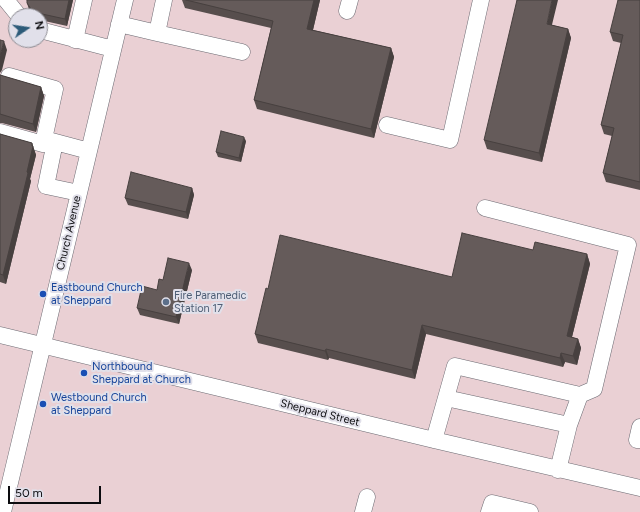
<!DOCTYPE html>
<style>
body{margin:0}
#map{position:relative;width:640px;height:512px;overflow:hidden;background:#e1e0ea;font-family:Figtree,sans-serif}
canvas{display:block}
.north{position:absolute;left:8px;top:8px;width:40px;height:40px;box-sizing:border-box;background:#e1e0ea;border:1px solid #8c8b92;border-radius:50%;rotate:77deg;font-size:11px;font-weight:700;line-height:16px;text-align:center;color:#0c0c0f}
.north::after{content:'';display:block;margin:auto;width:14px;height:18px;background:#2c5b79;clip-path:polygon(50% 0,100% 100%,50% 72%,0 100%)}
.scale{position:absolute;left:8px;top:486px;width:93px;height:18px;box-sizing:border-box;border:2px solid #0c0c0f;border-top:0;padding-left:5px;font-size:12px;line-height:14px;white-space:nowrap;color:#0c0c0f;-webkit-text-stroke:3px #e1e0ea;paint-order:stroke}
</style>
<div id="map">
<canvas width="640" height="512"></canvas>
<div class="north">N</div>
<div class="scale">50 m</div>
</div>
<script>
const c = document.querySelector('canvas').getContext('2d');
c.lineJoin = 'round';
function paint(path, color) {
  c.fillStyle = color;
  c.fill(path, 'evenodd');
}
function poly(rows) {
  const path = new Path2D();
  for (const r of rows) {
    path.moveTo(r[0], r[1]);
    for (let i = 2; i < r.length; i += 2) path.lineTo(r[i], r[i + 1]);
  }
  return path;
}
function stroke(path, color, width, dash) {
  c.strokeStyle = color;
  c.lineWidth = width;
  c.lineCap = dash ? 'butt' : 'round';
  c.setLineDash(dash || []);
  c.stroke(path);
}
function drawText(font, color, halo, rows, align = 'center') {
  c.font = font + ' Figtree,sans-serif';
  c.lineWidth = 4;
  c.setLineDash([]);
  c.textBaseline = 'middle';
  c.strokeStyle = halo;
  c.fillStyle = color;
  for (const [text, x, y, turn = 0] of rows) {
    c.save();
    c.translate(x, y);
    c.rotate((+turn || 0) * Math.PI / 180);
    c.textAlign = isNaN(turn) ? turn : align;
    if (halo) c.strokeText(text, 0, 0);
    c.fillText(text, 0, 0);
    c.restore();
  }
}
paint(poly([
 [0,0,640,0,640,512,0,512],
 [16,16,40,16,40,40,16,40]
]), '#ead0d4');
const minor = poly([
 [6,0,19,16],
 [347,11,350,0],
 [119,24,157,33,164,0],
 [40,30,113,49],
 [157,33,242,52],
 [75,40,84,0],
 [9,76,55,89,44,139,89,151],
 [387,125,450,140,481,0],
 [0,132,43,144,44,139],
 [55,142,46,186,79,193],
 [485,208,628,245,594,389,580,395,569,425,558,470],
 [0,335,434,440,640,488],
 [446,398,569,425],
 [640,427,637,440,640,440],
 [434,440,455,366,580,395],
 [3,512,125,0],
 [363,512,367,497],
 [489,512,492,503,530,512]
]);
stroke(minor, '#6c6b73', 17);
stroke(minor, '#fff', 16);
paint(poly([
 [27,0,73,0,67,26,40,20,40,16,33,16,29,10,27,3],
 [182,0,320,0,313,30,391,48,394,57,374,138,257,109,254,100,271,28,185,8],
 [640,0,640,190,606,182,603,173,612,136,604,134,601,125,621,43,613,41,610,32],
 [552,25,568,29,571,38,542,162,487,149,484,140],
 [0,75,41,87,44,96,36,132,2,123,0,123],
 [0,134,32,143,36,155,30,179,31,181,6,284,0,282],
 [246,141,241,162,218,157,216,152],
 [192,188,194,195,188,219,128,205,125,198],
 [533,250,587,254,590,264,572,337,578,339,581,348,577,365,565,362,563,367,426,334,415,379,329,358,328,360,258,343,255,334,268,289,452,277],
 [192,270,179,324,140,315,137,308,157,290,163,280]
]), '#574e4d');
paint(poly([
 [69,0,73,0,67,26,65,19],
 [314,0,320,0,311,38,307,29],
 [552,0,558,0,550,33,547,24],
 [568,29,571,38,542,162,539,153],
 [4,41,7,50,2,70,0,73,0,56],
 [391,48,394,57,374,138,371,129],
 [41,87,44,96,36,132,33,124],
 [244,137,246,141,241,162,239,158],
 [32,143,36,155,30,179,31,181,6,284,3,275,27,172],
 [192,188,194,195,188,219,186,212],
 [587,254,590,264,570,345,567,336],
 [189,263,192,270,179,324,176,317],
 [422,325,426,334,415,379,412,370],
 [578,339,581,348,577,365,573,356],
 [326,349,329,358,328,360,325,351],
 [561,353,565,362,563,367,560,358]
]), '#47403f');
const building = poly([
 [27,0,69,0,65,19,33,12,27,3,27,0],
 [186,0,314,0,307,29,391,48,371,129,254,100,273,21,186,0],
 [517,0,552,0,547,24,568,29,539,153,484,140,517,0],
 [618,0,640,0,640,182,603,173,614,128,601,125,623,35,610,32,618,0],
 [0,40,4,41,0,56,0,40],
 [0,75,41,87,33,124,0,114,0,75],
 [221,131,244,137,239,158,216,152,221,131],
 [0,134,32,143,32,146,33,146,27,172,28,173,3,275,0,274,0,134],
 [131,172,192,188,186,212,125,198,131,172],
 [462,233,533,250,535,242,587,254,567,336,578,339,573,356,561,353,560,358,422,325,412,370,326,349,325,351,255,334,266,288,268,289,280,235,452,277,462,233],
 [168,258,189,263,176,317,137,308,142,286,157,290,159,279,163,280,168,258]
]);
paint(building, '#655b5a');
stroke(building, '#47403f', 1);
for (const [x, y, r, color] of [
 [43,294,4,"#1a4fb4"],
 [166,302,4,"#5c6f8a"],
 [84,373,4,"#1a4fb4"],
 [43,404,4,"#1a4fb4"]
]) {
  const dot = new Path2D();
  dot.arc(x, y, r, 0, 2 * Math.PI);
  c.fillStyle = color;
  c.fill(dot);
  stroke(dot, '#e1e0ea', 1.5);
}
drawText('11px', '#0c0c0f', '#e1e0ea', [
 ["Church Avenue",69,233,-77],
 ["Sheppard Street",320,413,14]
]);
drawText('11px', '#164399', '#e1e0ea', [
 ["Eastbound Church",51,288],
 ["at Sheppard",51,301],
 ["Northbound",92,367],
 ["Sheppard at Church",92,380],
 ["Westbound Church",51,398],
 ["at Sheppard",51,411]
], 'left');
drawText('11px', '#4e5e75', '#e1e0ea', [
 ["Fire Paramedic",174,296],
 ["Station 17",174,309]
], 'left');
</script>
